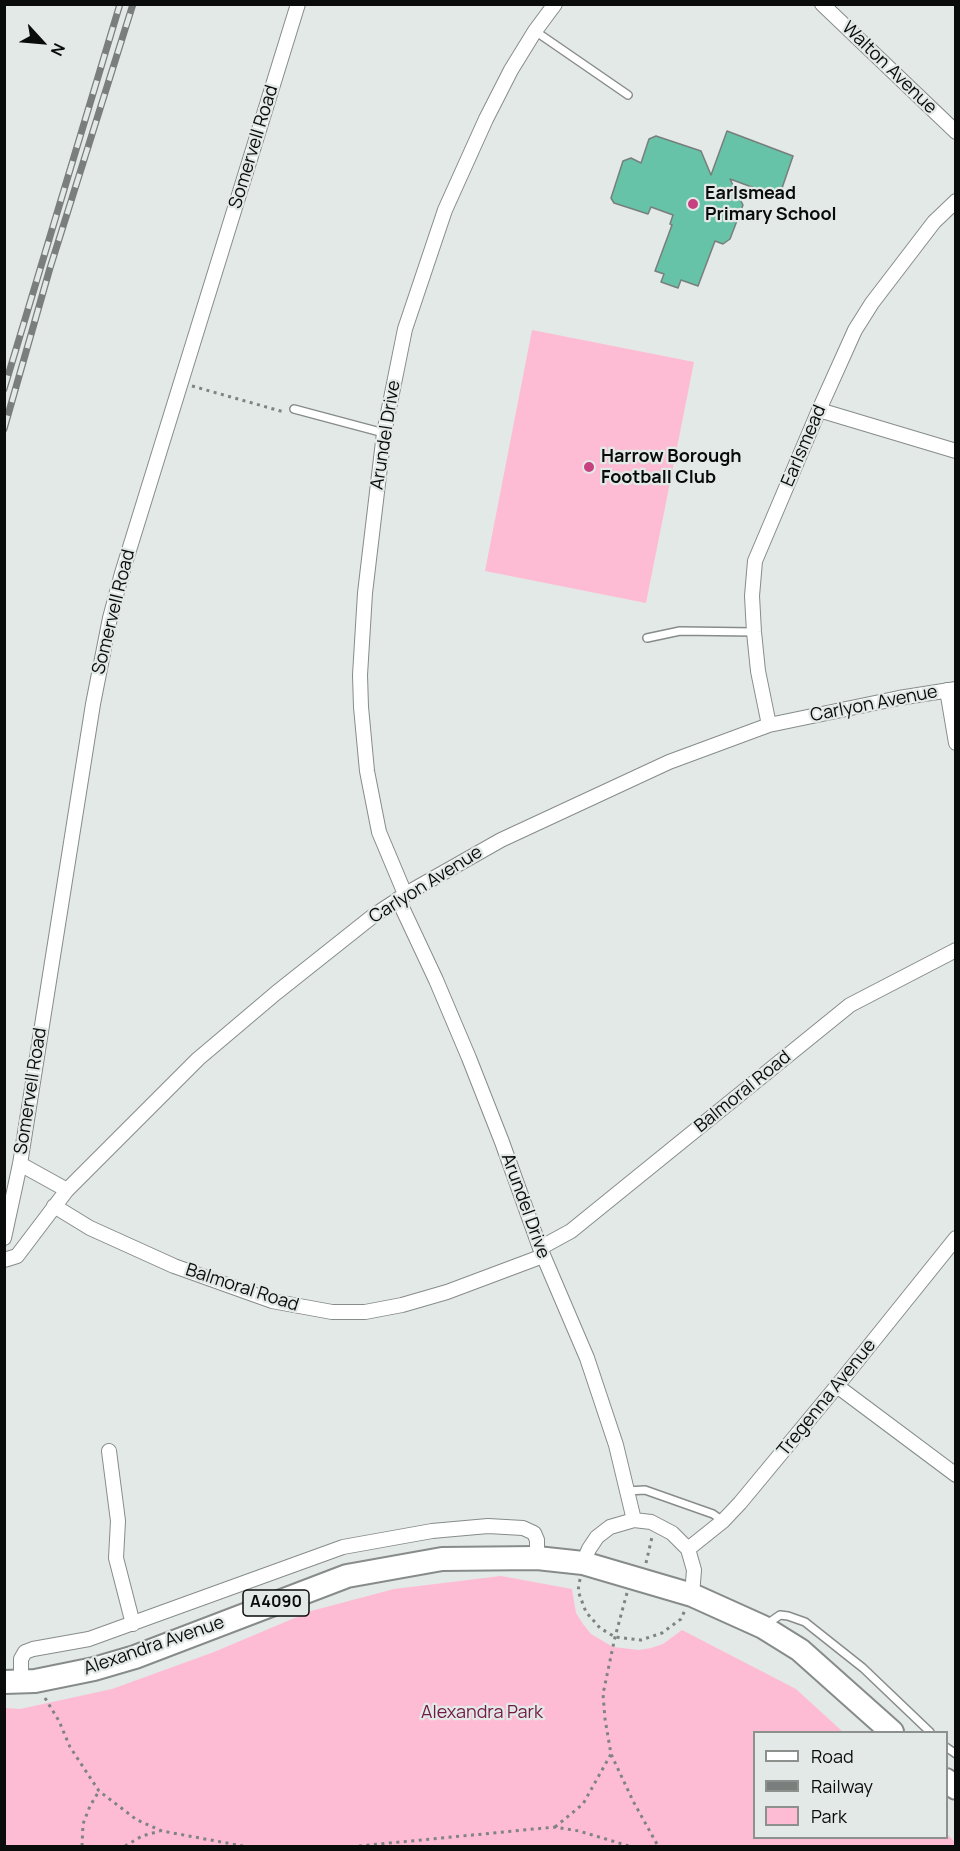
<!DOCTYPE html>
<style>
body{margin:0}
#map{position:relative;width:960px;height:1851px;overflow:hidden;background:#e2e9e6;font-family:Manrope,sans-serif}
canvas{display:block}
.frame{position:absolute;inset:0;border:6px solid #0a0c0b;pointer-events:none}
.legend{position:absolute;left:753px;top:1731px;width:195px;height:108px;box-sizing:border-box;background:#e2e9e6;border:2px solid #8c918e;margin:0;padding:8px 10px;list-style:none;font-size:18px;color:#0a0c0b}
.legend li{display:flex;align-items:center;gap:12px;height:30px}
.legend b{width:30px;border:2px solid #8c918e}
.north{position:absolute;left:12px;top:12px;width:60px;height:60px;-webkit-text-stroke:4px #e2e9e6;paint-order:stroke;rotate:116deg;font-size:16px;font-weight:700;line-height:24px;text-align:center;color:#0a0c0b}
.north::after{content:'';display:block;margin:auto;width:21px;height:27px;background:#0a0c0b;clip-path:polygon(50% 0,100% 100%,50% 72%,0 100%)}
</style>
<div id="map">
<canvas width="960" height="1851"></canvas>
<div class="frame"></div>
<ul class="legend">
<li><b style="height:8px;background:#fff"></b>Road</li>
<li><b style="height:8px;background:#7a7f7d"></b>Railway</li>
<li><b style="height:16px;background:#febcd4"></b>Park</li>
</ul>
<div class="north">N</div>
</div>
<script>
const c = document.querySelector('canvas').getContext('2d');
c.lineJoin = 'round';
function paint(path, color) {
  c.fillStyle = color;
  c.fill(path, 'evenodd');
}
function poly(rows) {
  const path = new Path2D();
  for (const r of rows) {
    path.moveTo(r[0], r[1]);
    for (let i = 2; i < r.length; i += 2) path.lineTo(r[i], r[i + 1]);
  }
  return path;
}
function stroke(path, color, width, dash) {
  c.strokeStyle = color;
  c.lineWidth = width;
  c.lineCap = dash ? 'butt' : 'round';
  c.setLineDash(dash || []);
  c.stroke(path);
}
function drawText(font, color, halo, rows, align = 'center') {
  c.font = font + ' Manrope,sans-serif';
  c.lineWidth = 4.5;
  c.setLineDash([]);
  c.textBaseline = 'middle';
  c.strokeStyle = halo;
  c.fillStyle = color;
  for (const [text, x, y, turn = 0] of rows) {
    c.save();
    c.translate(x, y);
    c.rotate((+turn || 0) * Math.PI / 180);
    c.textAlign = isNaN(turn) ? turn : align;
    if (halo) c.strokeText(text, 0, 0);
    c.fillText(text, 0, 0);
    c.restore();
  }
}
paint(poly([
 [532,330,694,362,646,603,485,571],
 [501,1576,572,1589,576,1613,583,1624,591,1634,613,1647,639,1650,651,1648,663,1644,682,1630,796,1689,843,1732,754,1732,754,1838,946,1838,947,1834,955,1842,955,1846,5,1846,5,1708,20,1709,112,1689,214,1652,311,1611,394,1589]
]), '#febcd4');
const building = poly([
 [727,131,793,156,779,197,730,179,743,205,730,239,723,244,715,241,698,286,681,280,678,288,661,282,664,274,655,271,672,225,670,224,673,215,651,207,648,214,614,203,611,198,623,161,631,158,641,163,649,139,656,136,701,151,711,175,727,131]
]);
paint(building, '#66c3a7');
stroke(building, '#787e7c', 1.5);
const lane = poly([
 [535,31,628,95],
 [294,409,384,433],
 [647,638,680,631,754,632],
 [627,1491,645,1490,713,1514,723,1521],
 [767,1624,780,1615,788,1616,805,1622,863,1668,930,1732],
 [946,1747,956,1754]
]);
const street = poly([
 [822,4,956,132],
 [819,410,956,451],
 [947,690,956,743],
 [769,725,758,671,754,632,752,596,755,561,819,410,855,330,872,303,934,222,956,201],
 [405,894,379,832,367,771,361,707,360,675,365,593,384,433,405,329,445,210,486,119,511,70,535,31,555,4],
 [398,899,436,980,469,1058,502,1142,540,1248,587,1358,616,1445,634,1520],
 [20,1164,67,1190],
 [54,1206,90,1228,174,1266,272,1301,332,1312,365,1312,402,1305,447,1292,543,1256],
 [4,1238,20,1164,93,704,110,618,122,573,298,4],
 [540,1248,571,1231,850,1005,956,950],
 [4,1260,17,1256,67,1190,198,1059,276,993,373,916,411,891,501,840,669,762,769,725,899,698,956,689],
 [837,1386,956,1475],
 [109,1451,118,1521,116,1558,133,1624],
 [688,1549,723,1521,740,1503,837,1386,956,1238],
 [583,1563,589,1549,597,1537,610,1527,634,1520,651,1522,672,1533,688,1549,694,1570,692,1595],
 [21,1681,21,1659,25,1652,33,1649,89,1639,343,1547,432,1531,488,1526,523,1528,534,1533,537,1540,537,1558]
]);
const primary = poly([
 [4,1682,35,1681,94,1669,135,1657,347,1576,442,1559,537,1558,583,1563,692,1595,763,1627,800,1650,892,1732],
 [946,1780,956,1788]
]);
stroke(lane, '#878c8a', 10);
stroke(street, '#878c8a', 16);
stroke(primary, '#878c8a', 26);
stroke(poly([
 [192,386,284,412],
 [646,1563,652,1537],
 [580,1579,578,1591,586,1612,600,1628,615,1637,641,1640,662,1633,681,1619,685,1610],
 [627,1593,615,1637,603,1694,605,1719,611,1754,633,1801,658,1846],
 [45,1698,59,1721,70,1747,99,1791,137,1820,162,1831,243,1846],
 [555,1827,583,1804,611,1754],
 [82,1846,83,1824,90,1806,99,1791],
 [125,1846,142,1836,160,1831],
 [359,1846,555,1827,579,1831,629,1846]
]), '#7f8482', 3, [3, 4.5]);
stroke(lane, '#fff', 7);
stroke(street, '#fff', 14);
stroke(primary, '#fff', 22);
const rail = poly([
 [4,389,120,4],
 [4,429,50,268,133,4]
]);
stroke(rail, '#7a7f7d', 7);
stroke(rail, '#e2e9e6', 4.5, [14]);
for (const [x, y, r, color] of [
 [693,204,6,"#c74181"],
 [589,467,6,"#c74181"]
]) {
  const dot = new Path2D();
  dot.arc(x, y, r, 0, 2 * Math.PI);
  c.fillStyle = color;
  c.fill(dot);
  stroke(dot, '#e2e9e6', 2);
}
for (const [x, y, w] of [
 [276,1603,66]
]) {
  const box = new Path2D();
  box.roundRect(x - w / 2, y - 13, w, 26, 4.5);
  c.fillStyle = '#e2e9e6';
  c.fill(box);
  stroke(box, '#0a0c0b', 1.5);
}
drawText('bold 16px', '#0a0c0b', null, [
 ["A4090",276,1603]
]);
drawText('18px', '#0a0c0b', '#e2e9e6', [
 ["Walton Avenue",889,68,44],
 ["Somervell Road",254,147,-73],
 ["Arundel Drive",386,435,-81],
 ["Earlsmead",804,446,-67],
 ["Somervell Road",114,612,-76],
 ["Carlyon Avenue",874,704,-11],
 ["Carlyon Avenue",426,885,-32],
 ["Somervell Road",31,1091,-81],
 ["Balmoral Road",743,1092,-39],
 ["Arundel Drive",525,1206,70],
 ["Balmoral Road",242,1288,18],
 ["Tregenna Avenue",827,1398,-51],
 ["Alexandra Avenue",154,1646,-19]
]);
drawText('bold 18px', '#0a0c0b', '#e2e9e6', [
 ["Earlsmead",705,194],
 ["Primary School",705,215],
 ["Harrow Borough",601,457],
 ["Football Club",601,478]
], 'left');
drawText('18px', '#721a46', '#e2e9e6', [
 ["Alexandra Park",482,1713]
]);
</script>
